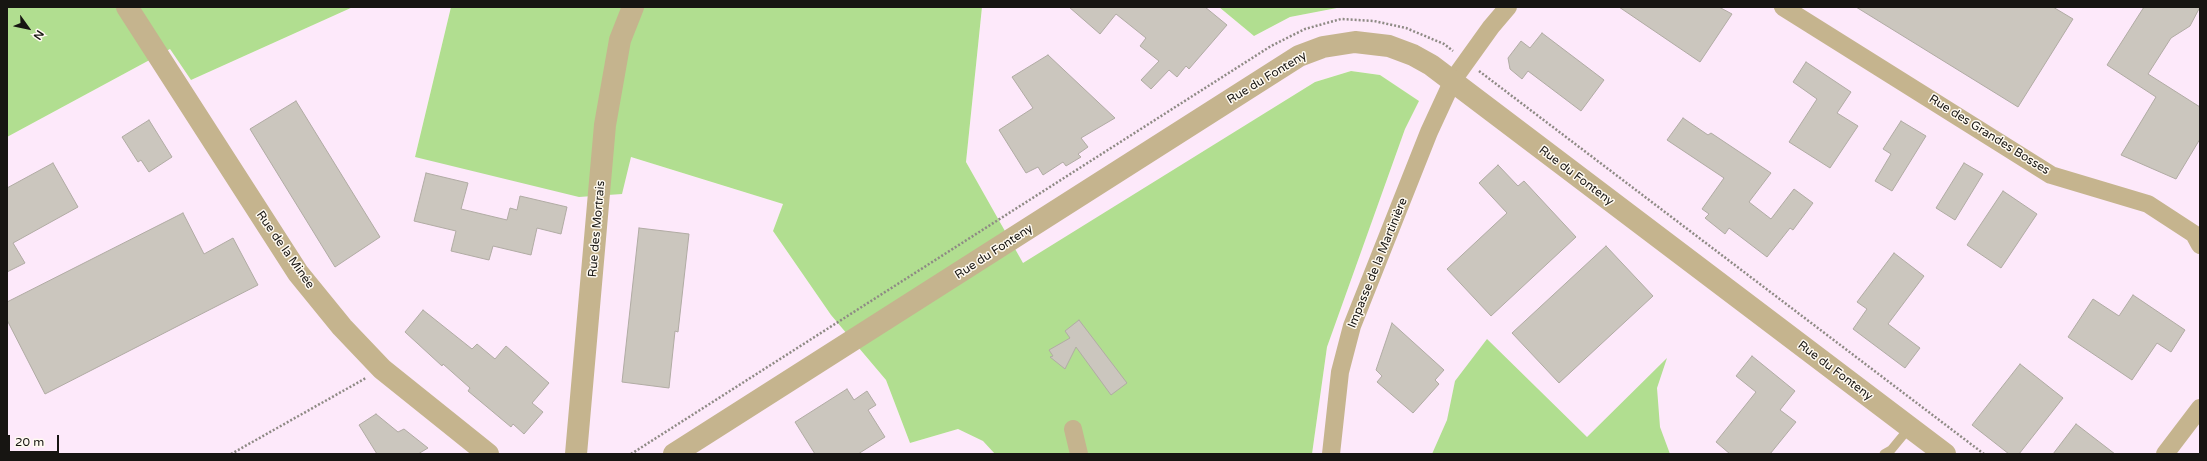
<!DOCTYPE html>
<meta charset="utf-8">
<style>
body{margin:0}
#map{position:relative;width:2207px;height:461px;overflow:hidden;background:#fffaf1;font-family:"Varela Round",sans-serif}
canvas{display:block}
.frame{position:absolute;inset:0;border:8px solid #171512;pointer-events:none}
.north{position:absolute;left:8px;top:8px;width:40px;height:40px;-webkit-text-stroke:3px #fffaf1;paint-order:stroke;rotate:123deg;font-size:11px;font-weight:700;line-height:16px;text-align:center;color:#171512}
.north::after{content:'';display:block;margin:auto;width:14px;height:18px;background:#171512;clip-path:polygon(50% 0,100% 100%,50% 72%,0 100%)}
.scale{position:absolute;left:8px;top:435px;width:51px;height:18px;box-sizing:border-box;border:2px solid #171512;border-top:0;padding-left:5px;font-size:12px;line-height:14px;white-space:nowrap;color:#171512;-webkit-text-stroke:3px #fffaf1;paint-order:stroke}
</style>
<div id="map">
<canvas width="2207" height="461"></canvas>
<div class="frame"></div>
<div class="north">N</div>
<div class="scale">20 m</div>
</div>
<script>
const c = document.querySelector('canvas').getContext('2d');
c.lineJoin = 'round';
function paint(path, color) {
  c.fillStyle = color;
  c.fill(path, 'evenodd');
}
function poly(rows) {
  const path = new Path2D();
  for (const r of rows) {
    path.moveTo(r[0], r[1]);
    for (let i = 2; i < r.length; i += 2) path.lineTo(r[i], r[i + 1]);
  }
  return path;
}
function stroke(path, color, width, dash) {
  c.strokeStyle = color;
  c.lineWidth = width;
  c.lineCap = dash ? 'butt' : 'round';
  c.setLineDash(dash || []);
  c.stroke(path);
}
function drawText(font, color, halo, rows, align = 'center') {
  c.font = font + ' "Varela Round",sans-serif';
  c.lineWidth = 3;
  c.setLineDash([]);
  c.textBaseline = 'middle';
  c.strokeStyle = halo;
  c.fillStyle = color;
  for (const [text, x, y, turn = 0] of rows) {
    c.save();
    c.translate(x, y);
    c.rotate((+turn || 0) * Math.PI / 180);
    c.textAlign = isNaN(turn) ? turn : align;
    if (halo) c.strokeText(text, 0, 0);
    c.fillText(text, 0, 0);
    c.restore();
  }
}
paint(poly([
 [353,7,451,7,415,157,631,157,783,204,773,231,831,315,886,380,910,443,958,429,983,440,995,454,7,454,7,137,170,49,191,80],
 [982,7,1219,7,1254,36,1290,17,1342,7,2200,7,2200,454,1312,454,1327,347,1405,129,1419,101,1380,75,1351,71,1315,82,1023,264,966,162]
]), '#fde9fa');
paint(poly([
 [7,7,353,7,191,80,170,49,7,137],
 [451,7,982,7,966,162,1023,263,1315,82,1351,71,1380,75,1419,101,1405,129,1327,347,1312,454,995,454,983,441,958,429,910,443,886,380,831,315,773,231,783,204,631,157,622,194,579,197,415,157],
 [1219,7,1342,7,1290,17,1254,36],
 [1487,339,1587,437,1667,358,1657,388,1660,427,1670,454,1432,454,1447,420,1455,381]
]), '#b1de90');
const building = poly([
 [1069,7,1205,7,1227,25,1189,69,1186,66,1177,77,1169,70,1151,89,1141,80,1159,61,1140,46,1146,38,1116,14,1100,34,1069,7],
 [1619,7,1719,7,1732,14,1700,62,1619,7],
 [1856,7,2053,7,2073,19,2018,107,1856,7],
 [2144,7,2200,7,2190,26,2171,38,2148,74,2200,107,2200,139,2176,179,2121,155,2156,97,2107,65,2144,7],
 [1542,33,1604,80,1581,111,1528,71,1522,79,1510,69,1508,58,1521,41,1530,48,1542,33],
 [1048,55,1115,118,1081,138,1088,147,1078,154,1081,157,1066,166,1063,162,1043,175,1038,167,1026,173,999,130,1033,108,1012,77,1048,55],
 [1806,62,1851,92,1837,113,1858,126,1830,168,1789,142,1817,99,1793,82,1806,62],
 [296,101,380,237,335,267,250,129,296,101],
 [1683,118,1708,135,1711,133,1771,173,1749,202,1771,219,1794,189,1813,203,1793,230,1790,228,1767,257,1729,228,1725,234,1705,218,1709,214,1702,209,1724,178,1667,140,1683,118],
 [149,120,172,157,149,172,141,160,138,162,122,137,149,120],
 [1901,121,1926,136,1892,191,1875,181,1891,154,1883,149,1901,121],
 [53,163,78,207,13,243,25,263,7,272,7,188,53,163],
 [1964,163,1983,174,1955,220,1936,208,1964,163],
 [1498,165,1518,186,1524,181,1576,237,1491,316,1447,269,1507,213,1479,183,1498,165],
 [426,173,468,183,461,209,507,220,510,208,517,210,520,196,567,207,561,234,537,228,531,255,493,246,489,260,451,251,456,231,414,221,426,173],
 [2003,191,2037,214,2001,268,1967,245,2003,191],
 [183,213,204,254,233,238,258,285,45,394,7,320,7,302,183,213],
 [639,228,689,234,678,332,675,331,669,388,622,382,639,228],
 [1606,246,1653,296,1559,383,1512,333,1606,246],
 [1894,253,1924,276,1888,324,1920,348,1905,368,1853,329,1867,309,1857,302,1894,253],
 [2133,295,2185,330,2171,352,2157,343,2132,380,2068,337,2093,299,2119,316,2133,295],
 [423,310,472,349,477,344,495,359,506,346,549,383,532,403,543,412,524,434,513,424,511,427,468,391,470,388,443,364,442,366,405,332,423,310],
 [1079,320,1127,383,1111,395,1076,347,1065,369,1050,357,1053,356,1049,350,1070,338,1065,331,1079,320],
 [1392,323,1444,370,1435,380,1439,384,1413,413,1377,382,1382,376,1376,370,1392,323],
 [1752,356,1795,391,1780,410,1796,422,1770,454,1730,454,1716,442,1756,392,1736,376,1752,356],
 [2020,364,2063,398,2019,454,2009,454,1972,425,2020,364],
 [847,389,854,400,867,391,876,405,868,410,885,437,858,454,815,454,795,422,847,389],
 [376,414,398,432,404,429,428,448,418,454,377,454,359,425,376,414],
 [2076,424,2115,454,2053,454,2076,424]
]);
paint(building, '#cbc6be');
stroke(building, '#b1aca4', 1);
stroke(poly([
 [1479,71,1984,454],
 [231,454,366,378],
 [631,454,1271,46,1305,29,1341,19,1374,21,1406,28,1444,44,1453,51]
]), '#8e8a84', 2.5, [2, 2]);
stroke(poly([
 [1884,454,1891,450,1910,427]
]), '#c5b48e', 9);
stroke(poly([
 [1783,7,2051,175,2148,204,2194,234,2200,245],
 [1073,429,1079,454],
 [1331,454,1340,372,1352,326,1429,132,1453,80,1491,27,1508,7],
 [2165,454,2200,408]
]), '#c5b48e', 18);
stroke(poly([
 [127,7,298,273,342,327,382,369,488,454],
 [576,454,605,125,620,40,633,7],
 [674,454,1299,56,1323,47,1355,42,1389,46,1413,55,1431,65,1945,454]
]), '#c5b48e', 22);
drawText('12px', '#171512', '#fffaf1', [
 ["Rue du Fonteny",1267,78,-31],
 ["Rue des Grandes Bosses",1989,135,32],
 ["Rue du Fonteny",1576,176,37],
 ["Rue des Mortrais",597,229,-85],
 ["Rue de la Minée",285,250,55],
 ["Rue du Fonteny",994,252,-33],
 ["Impasse de la Martinière",1378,263,-68],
 ["Rue du Fonteny",1835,371,37]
]);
</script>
